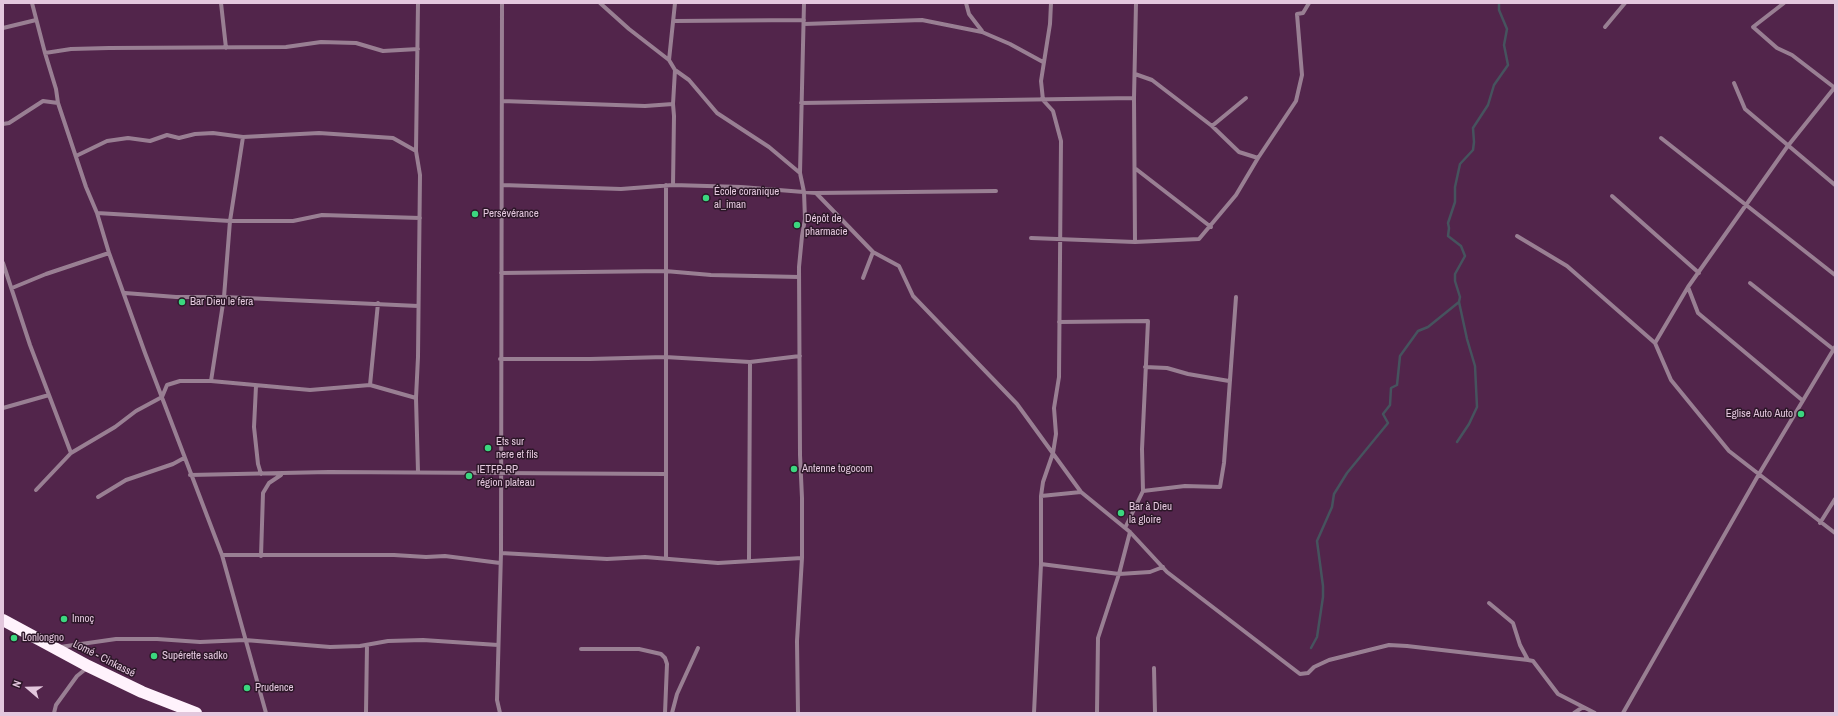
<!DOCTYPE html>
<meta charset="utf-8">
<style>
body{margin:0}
#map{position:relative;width:1838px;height:716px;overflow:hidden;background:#52254b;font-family:"Archivo Narrow",sans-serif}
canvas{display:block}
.frame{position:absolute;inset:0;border:4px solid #e3c7dd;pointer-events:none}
.north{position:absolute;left:8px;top:668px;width:40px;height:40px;-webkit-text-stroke:3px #2c1728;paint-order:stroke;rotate:290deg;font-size:11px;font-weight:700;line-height:16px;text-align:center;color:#e3c7dd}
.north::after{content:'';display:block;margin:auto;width:14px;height:18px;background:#e3c7dd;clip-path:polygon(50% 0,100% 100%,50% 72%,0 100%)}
</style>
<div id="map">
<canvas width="1838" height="716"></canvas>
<div class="frame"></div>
<div class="north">N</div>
</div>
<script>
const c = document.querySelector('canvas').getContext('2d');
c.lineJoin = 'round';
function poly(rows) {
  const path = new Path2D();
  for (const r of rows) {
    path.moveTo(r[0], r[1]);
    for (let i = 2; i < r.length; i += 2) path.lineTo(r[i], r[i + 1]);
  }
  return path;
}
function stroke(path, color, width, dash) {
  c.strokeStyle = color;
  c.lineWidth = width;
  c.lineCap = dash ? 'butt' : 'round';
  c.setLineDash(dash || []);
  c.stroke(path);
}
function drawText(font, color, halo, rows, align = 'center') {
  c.font = font + ' "Archivo Narrow",sans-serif';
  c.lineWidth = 3;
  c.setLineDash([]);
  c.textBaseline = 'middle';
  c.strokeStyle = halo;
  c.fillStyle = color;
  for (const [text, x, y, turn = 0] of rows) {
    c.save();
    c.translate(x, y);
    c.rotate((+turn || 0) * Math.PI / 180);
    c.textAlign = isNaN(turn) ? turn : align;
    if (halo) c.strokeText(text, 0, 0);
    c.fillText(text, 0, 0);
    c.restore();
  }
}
stroke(poly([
 [1457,442,1469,424,1477,407,1475,366,1467,339,1459,302],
 [1311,648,1317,637,1323,597,1323,586,1317,541,1332,507,1334,494,1347,473,1388,423,1383,414,1390,405,1391,388,1397,385,1400,356,1418,331,1428,327,1459,302,1460,297,1455,281,1455,274,1465,256,1461,246,1448,236,1449,228,1448,223,1455,202,1455,187,1460,164,1473,150,1474,142,1473,128,1488,105,1494,85,1508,65,1504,45,1507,29,1499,10,1499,3]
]), '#46535e', 2.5);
stroke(poly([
 [32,3,45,53,56,89,58,103,86,187,97,213,109,253,145,353,222,555,266,713],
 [221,3,226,48],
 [600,3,629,29,669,60,675,70,689,80,717,113,769,147,800,173,804,192,805,219,802,236,799,267,800,455,802,498,802,558,797,641,798,713],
 [966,3,969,14,982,31],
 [1784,3,1753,27,1777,48,1792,55,1835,88],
 [674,21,804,20],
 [804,24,922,20,982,32,1010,44,1043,62],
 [1605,27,1625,3],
 [3,28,36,20],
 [45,53,71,49,109,48,286,47,321,42,356,43,383,51,418,49],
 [669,60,675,3],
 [1135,74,1152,80,1212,126,1239,152,1258,158],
 [1734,83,1745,109,1835,185],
 [502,101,645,106,673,104,675,70],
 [801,103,1134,98],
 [673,104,674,116,673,185],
 [3,124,9,123,43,101,58,103],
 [1212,126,1246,98],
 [1661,138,1835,275],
 [416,151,418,3],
 [76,156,107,141,128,138,150,141,167,135,179,138,195,134,213,133,243,137,319,133,393,138,416,151,420,175,418,357,416,398,418,472],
 [1136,169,1211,227],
 [800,173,804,3],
 [502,185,621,189,673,185,741,187,816,193,996,191],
 [816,193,873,252,899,266,913,296,1017,404,1081,492,1130,532,1167,572,1300,674,1308,673,1314,667,1329,660,1389,645,1407,646,1528,660,1533,661,1558,694,1595,713],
 [1612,196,1699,273],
 [97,213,230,221,293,221,322,215,420,218],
 [1517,236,1567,266,1655,343,1671,380,1729,451,1835,533],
 [1031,238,1135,242,1199,239,1236,195,1258,158,1296,101,1302,75,1297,14,1303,13,1309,3],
 [1135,242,1134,98,1136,3],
 [3,263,30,345,71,453,115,427,136,411,162,397,167,385,180,381,211,381,310,390,370,385,416,398],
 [501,273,665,271,711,275,799,277],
 [863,278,873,252],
 [1750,283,1833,349],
 [1688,287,1698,313,1802,400],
 [12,288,46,274,109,253],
 [125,293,176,297,224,297,418,306],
 [1059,322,1148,321,1142,449,1143,491,1125,528],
 [1655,343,1688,287,1787,147,1835,87],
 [500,359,590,359,665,357,750,362,800,356],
 [1145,367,1167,368,1188,374,1229,381],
 [211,381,224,297,230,221,243,137],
 [370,385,378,303],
 [256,386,254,427,258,464,261,474],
 [3,408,49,395],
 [190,475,329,472,665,474],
 [36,490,71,453],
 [1143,491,1185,486,1220,487,1224,463,1236,297],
 [1041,496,1081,492],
 [98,497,126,480,173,464,184,458],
 [1820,523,1835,499],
 [501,553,607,559,645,557,718,563,802,558],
 [222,555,394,555,426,557,445,556,500,563],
 [261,556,263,493,269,483,281,475],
 [666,558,666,185],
 [749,561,750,362],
 [1041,564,1119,574,1150,572,1163,567],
 [1489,603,1513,623,1520,645,1528,660],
 [60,647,116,639,157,639,200,642,245,640,330,647,360,646,388,641,423,640,498,645],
 [581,649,639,649,661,654,665,658,667,664,665,713],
 [1154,668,1155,713],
 [54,713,56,705,77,676,87,668],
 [366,713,367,645],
 [500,713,497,700,501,553,502,3],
 [672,713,677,694,698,648],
 [1034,713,1041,564,1041,496,1043,482,1053,453,1056,434,1054,408,1059,377,1061,141,1053,111,1043,100,1041,81,1050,24,1051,3],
 [1097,713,1098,638,1119,574,1130,532],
 [1574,713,1583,707],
 [1623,713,1759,474,1835,347]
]), '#997f93', 4);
stroke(poly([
 [3,620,88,666,142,692,196,713]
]), '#fff2fc', 12);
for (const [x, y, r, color] of [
 [706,198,4,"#3bd77f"],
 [475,214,4,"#3bd77f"],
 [797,225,4,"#3bd77f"],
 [182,302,4,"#3bd77f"],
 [1801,414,4,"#3bd77f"],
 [488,448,4,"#3bd77f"],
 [794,469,4,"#3bd77f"],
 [469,476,4,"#3bd77f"],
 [1121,513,4,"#3bd77f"],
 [64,619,4,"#3bd77f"],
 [14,638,4,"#3bd77f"],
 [154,656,4,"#3bd77f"],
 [247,688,4,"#3bd77f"]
]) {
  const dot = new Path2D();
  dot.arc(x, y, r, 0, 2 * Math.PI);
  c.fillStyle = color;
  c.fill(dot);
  stroke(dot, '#2c1728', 1.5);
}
drawText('11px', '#e3c7dd', '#2c1728', [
 ["École coranique",714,192],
 ["al_iman",714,205],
 ["Persévérance",483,214],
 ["Dépôt de",805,219],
 ["pharmacie",805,232],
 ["Bar Dieu le fera",190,302],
 ["Eglise Auto Auto",1793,414,"right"],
 ["Ets sur",496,442],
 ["nere et fils",496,455],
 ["Antenne togocom",802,469],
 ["IETFP-RP",477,470],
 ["région plateau",477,483],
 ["Bar à Dieu",1129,507],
 ["la gloire",1129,520],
 ["Innoç",72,619],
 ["Lonlongno",22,638],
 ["Supérette sadko",162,656],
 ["Prudence",255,688]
], 'left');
drawText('11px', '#e3c7dd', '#2c1728', [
 ["Lomé - Cinkassé",104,659,27]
]);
</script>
